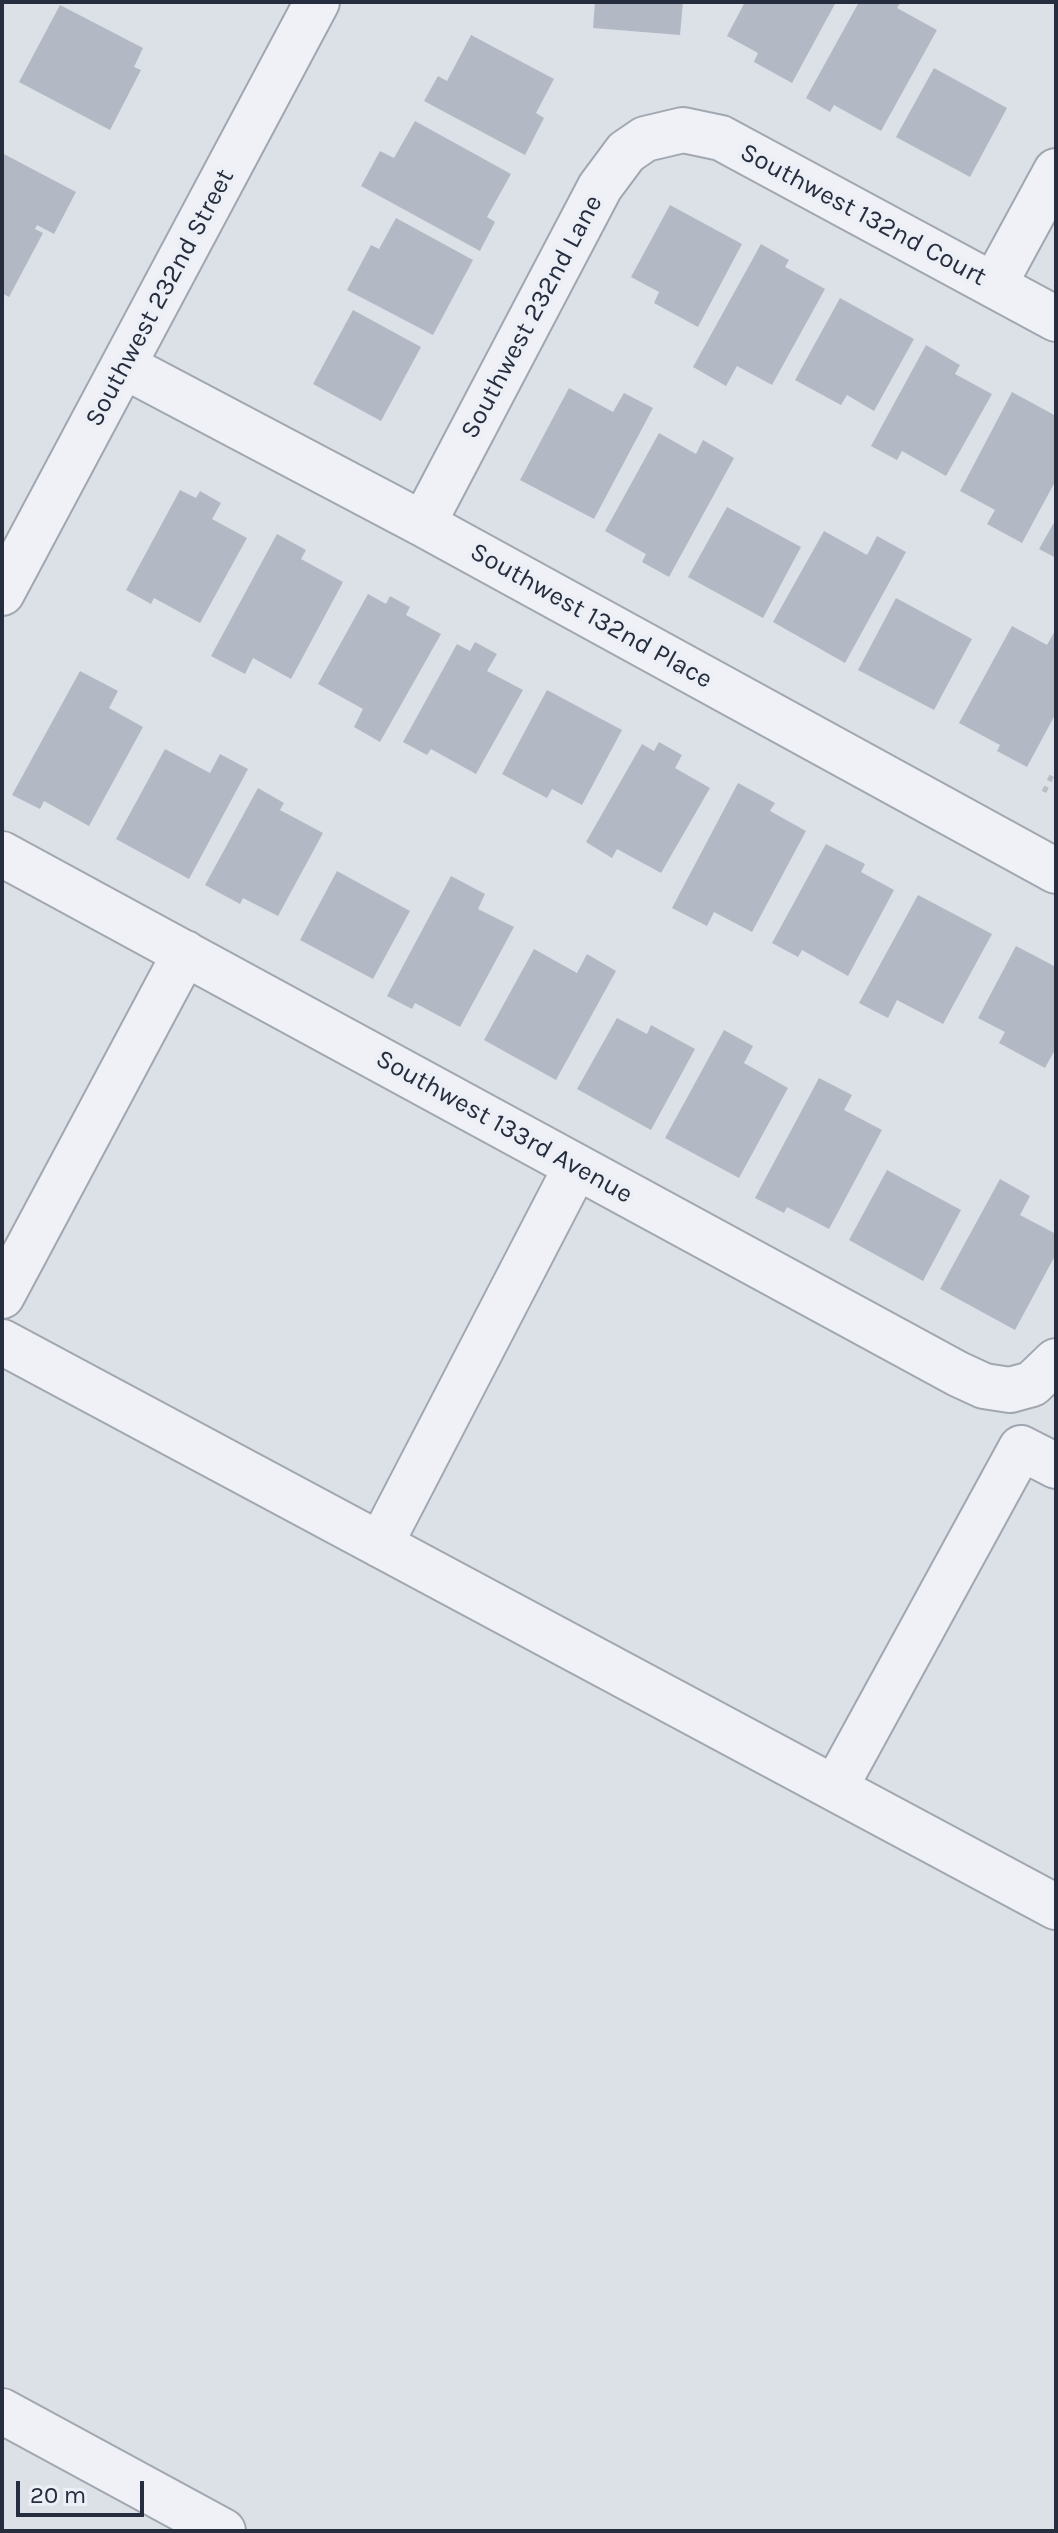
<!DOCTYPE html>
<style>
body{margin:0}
#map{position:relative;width:1058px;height:2533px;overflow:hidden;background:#dce0e7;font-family:Karla,sans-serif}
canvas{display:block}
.frame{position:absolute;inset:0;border:4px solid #252d3e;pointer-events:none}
.scale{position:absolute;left:16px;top:2481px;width:128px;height:36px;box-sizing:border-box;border:4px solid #252d3e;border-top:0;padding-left:10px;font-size:24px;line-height:28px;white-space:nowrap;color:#252d3e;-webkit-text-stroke:6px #eceff5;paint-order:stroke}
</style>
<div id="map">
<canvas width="1058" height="2533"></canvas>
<div class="frame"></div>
<div class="scale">20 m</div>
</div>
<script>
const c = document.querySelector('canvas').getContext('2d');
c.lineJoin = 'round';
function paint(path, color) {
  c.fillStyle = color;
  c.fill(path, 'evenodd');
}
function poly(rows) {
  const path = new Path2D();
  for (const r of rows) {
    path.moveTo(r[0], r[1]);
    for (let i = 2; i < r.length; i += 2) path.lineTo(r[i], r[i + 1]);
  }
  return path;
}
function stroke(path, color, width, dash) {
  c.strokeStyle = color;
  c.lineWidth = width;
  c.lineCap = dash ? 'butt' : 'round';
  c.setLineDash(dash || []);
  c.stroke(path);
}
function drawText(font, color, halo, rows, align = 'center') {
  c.font = font + ' Karla,sans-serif';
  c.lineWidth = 8;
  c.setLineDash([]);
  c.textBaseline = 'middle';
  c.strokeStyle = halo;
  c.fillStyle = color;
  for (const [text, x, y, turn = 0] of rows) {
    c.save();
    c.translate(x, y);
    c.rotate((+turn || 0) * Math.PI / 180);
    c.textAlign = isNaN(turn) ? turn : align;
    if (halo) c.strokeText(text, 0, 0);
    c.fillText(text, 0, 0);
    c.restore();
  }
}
paint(poly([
 [595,2,683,2,680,35,593,28],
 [745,2,836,2,792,83,754,62,758,53,727,36],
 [859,2,901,2,897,8,937,30,881,131,834,105,830,112,806,98],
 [60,5,143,48,134,67,141,70,110,130,19,82],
 [471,35,554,79,536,113,544,118,525,155,424,101,438,76,447,81],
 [934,68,1007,108,970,177,896,137],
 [415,121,511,174,487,217,495,222,480,251,361,186,380,151,394,158],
 [2,153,76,192,54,234,37,225,35,229,43,233,9,297,2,293],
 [670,205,742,244,698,327,654,303,659,292,631,277],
 [396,218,473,260,433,335,347,290,371,245,379,249],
 [761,244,789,260,785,267,825,289,772,385,737,366,726,386,693,367],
 [840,298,914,339,874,411,847,395,841,405,795,380],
 [353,310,421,347,381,421,313,384],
 [926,345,960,365,955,374,992,394,946,476,902,451,897,460,871,446],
 [569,388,613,412,624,393,653,408,594,519,520,480],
 [1012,392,1056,416,1056,480,1022,543,987,524,995,510,960,491],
 [659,433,696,454,703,440,734,458,669,577,642,562,646,554,605,531],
 [180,490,196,498,200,491,221,503,212,519,247,538,200,623,154,598,151,604,126,590],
 [727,507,801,547,763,618,688,577],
 [1056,519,1056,558,1039,549],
 [824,531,867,555,877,536,906,552,845,663,773,622],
 [277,534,306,550,301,559,343,582,291,679,253,658,245,674,211,656],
 [368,594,386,604,390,596,410,607,406,615,441,634,380,742,354,727,363,709,318,684],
 [896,598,972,639,934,710,858,670],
 [1012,626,1047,645,1056,629,1056,713,1027,767,997,751,1000,745,959,723],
 [475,642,497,654,487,671,523,690,476,774,431,749,427,755,403,742,457,644,470,651],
 [80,671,118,691,109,708,143,727,89,826,44,801,40,809,12,795],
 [547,690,622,730,582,805,552,789,547,798,502,774],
 [659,742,682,755,675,768,710,788,661,873,617,849,612,858,586,842,642,744,654,751],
 [165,749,210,773,220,754,248,769,189,879,116,839],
 [738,783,775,803,770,811,806,831,752,932,714,912,707,926,672,908],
 [258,788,284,803,280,810,323,833,278,916,243,898,240,904,205,885],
 [826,844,865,864,861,872,894,890,848,976,802,950,798,957,772,943],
 [337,871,410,911,373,979,300,940],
 [451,876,485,894,478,909,514,927,460,1027,415,1003,412,1009,387,996],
 [918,895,992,934,943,1024,897,1000,888,1018,859,1003],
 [1016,946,1056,967,1056,1048,1045,1068,999,1043,1005,1032,978,1018],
 [534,949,577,973,587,954,616,971,556,1080,484,1040],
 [617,1018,647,1034,651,1025,695,1049,651,1130,577,1089],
 [724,1030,753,1046,744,1063,788,1088,739,1178,665,1138],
 [819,1078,852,1095,844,1110,882,1130,829,1229,787,1207,784,1213,755,1198],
 [887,1170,961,1210,923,1281,849,1240],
 [1000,1179,1030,1196,1020,1215,1056,1234,1056,1254,1015,1330,940,1289]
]), '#b3b9c4');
const minor = poly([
 [994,285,1056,171],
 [124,366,423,524,1056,871],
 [423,524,600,187,626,152,645,139,683,130,721,138,1056,319],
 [2,854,958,1374,984,1386,1010,1390,1032,1384,1056,1361],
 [2,1296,185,953],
 [2,1342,1056,1907],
 [380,1545,576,1167],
 [835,1788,1021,1448,1056,1466],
 [2,2411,223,2531]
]);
const tertiary = poly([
 [2,593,317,2]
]);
stroke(minor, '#a1a7b1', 48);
stroke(tertiary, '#a1a7b1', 48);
stroke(poly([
 [1044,792,1053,773,1056,775]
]), '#babec6', 5, [6, 6]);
stroke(minor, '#eff1f6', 44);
stroke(tertiary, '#eff1f6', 44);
drawText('26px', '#252d3e', '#eceff5', [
 ["Southwest 132nd Court",863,215,28],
 ["Southwest 232nd Street",160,298,-62],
 ["Southwest 232nd Lane",532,317,-62],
 ["Southwest 132nd Place",591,616,29],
 ["Southwest 133rd Avenue",504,1127,29]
]);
</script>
